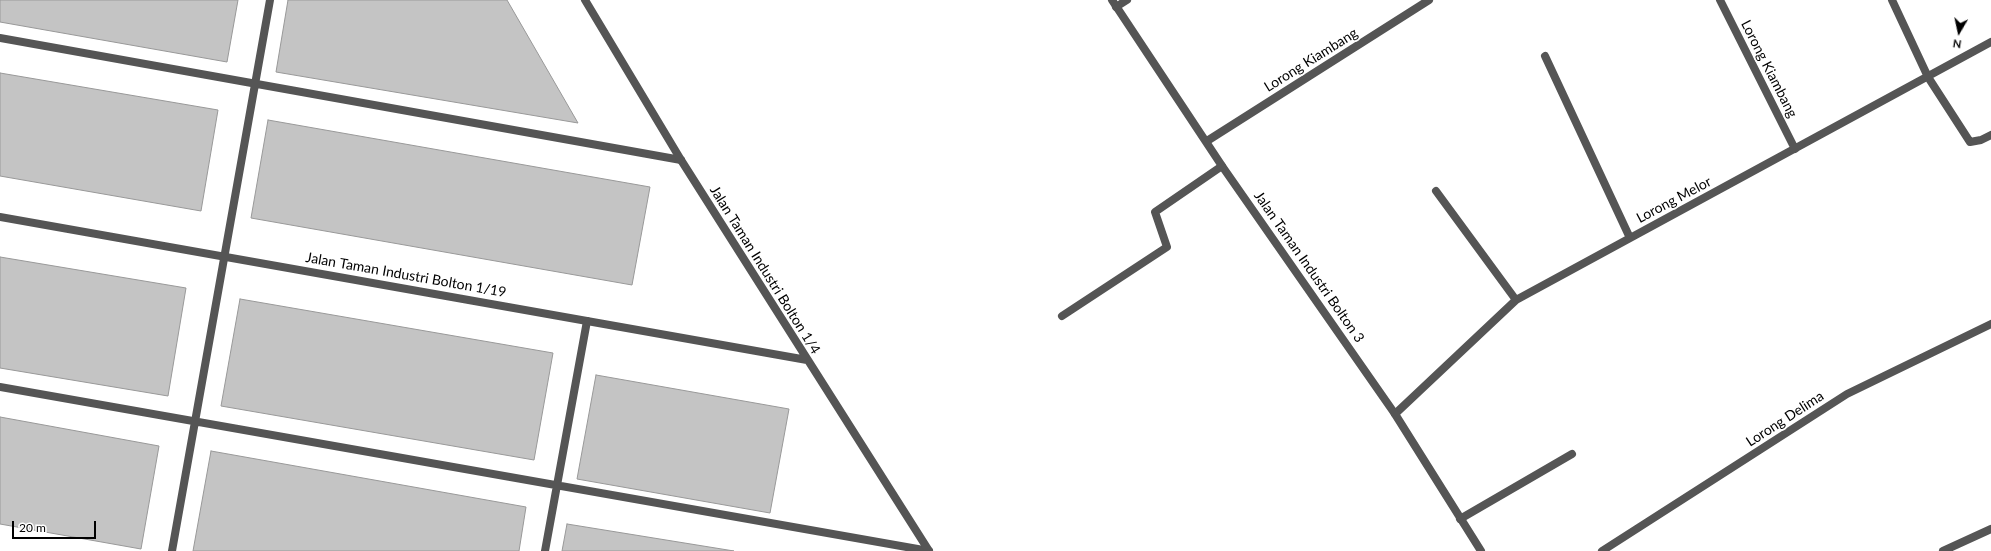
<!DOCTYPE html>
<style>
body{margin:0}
#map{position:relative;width:1991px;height:551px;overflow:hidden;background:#fff;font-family:Lato,sans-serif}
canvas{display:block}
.north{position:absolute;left:1939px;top:12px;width:40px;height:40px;-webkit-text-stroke:3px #fff;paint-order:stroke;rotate:189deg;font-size:11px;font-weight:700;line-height:16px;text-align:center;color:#000}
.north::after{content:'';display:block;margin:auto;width:14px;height:18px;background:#000;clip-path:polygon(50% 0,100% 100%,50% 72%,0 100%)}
.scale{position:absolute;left:12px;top:521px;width:84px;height:18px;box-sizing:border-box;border:2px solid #000;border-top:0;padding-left:5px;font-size:12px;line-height:14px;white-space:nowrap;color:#000;-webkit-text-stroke:3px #fff;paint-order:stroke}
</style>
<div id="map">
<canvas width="1991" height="551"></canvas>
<div class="north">N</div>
<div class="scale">20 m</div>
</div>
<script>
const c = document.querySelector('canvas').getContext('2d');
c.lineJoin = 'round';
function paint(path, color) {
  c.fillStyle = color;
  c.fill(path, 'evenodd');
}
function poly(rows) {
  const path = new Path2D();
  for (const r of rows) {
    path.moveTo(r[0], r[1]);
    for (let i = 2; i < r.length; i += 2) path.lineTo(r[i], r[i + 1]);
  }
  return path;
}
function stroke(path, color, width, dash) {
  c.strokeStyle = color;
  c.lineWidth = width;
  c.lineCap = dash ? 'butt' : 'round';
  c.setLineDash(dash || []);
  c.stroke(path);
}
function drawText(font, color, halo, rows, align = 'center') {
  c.font = font + ' Lato,sans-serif';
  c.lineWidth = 3.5;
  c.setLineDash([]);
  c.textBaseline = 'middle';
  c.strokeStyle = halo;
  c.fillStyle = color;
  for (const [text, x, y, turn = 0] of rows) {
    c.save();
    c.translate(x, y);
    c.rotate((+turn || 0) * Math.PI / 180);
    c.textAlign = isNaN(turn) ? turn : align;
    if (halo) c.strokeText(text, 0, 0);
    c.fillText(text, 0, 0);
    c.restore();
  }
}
const building = poly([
 [0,0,238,0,227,62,0,22,0,0],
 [288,0,507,0,578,123,276,72,288,0],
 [0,73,218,110,201,211,0,176,0,73],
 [268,120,650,187,632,285,251,218,268,120],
 [0,257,186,288,168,396,0,368,0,257],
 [240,299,553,353,534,460,221,406,240,299],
 [596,375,789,409,770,513,577,479,596,375],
 [0,417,159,446,141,549,0,524,0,417],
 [211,451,526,507,519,551,193,551,211,451],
 [567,524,734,551,562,551,567,524]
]);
paint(building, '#c4c4c4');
stroke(building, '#999', 1);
stroke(poly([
 [0,38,681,160],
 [1062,316,1167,247,1155,212,1222,166],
 [0,387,929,551],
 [172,551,270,0],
 [545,551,587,321]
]), '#555', 8);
stroke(poly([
 [585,0,681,160,929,551],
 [1720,0,1795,149],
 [1892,0,1928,77,1970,142,1981,140,1991,135],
 [1116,7,1127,0],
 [1545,56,1630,238],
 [1207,141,1429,0],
 [1436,191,1516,300],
 [0,217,807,360],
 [1395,414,1516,300,1991,42],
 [1460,519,1572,454],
 [1602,551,1847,394,1991,324],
 [1943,551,1991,529]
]), '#555', 8);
stroke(poly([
 [1112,0,1222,166,1395,414,1481,551]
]), '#555', 8);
drawText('14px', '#000', '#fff', [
 ["Lorong Kiambang",1311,60,-32],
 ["Lorong Kiambang",1769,69,63],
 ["Lorong Melor",1674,200,-28],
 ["Jalan Taman Industri Bolton 3",1309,267,55],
 ["Jalan Taman Industri Bolton 1/4",765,270,58],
 ["Jalan Taman Industri Bolton 1/19",406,275,10],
 ["Lorong Delima",1785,419,-33]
]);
</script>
